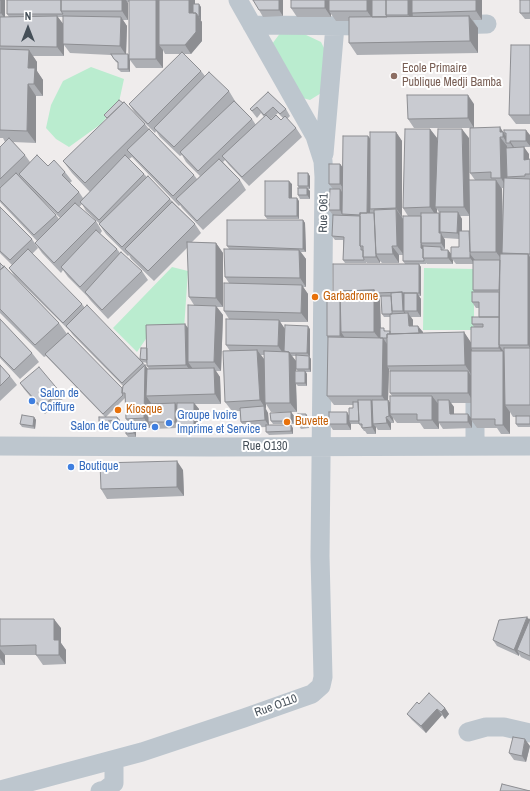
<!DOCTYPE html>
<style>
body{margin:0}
#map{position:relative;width:530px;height:791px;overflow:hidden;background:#efecec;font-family:"Archivo Narrow",sans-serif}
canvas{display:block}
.north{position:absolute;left:8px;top:8px;width:40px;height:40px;-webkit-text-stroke:3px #fff;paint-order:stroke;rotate:0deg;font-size:11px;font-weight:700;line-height:16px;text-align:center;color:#454f58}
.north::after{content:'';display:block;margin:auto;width:14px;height:18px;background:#454f58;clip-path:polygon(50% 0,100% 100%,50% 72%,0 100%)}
</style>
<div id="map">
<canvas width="530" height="791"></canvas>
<div class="north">N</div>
</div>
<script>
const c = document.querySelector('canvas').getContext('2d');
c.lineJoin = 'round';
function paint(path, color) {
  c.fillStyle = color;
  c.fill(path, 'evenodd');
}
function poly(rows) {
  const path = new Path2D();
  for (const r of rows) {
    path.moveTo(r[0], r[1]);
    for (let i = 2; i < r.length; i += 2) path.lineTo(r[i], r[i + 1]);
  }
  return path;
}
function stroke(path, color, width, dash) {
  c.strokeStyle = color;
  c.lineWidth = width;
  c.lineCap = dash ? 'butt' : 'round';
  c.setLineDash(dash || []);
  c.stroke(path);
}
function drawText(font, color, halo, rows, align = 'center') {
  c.font = font + ' "Archivo Narrow",sans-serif';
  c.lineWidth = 4;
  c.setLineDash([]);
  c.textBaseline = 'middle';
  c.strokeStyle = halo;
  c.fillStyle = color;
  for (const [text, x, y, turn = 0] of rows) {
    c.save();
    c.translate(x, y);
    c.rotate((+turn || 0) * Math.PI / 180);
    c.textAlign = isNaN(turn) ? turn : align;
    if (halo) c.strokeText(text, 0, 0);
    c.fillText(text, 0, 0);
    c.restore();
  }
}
paint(poly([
 [281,32,304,34,321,42,329,58,326,90,310,100,299,97,272,44],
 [91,67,124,79,119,102,101,124,69,147,56,139,46,128,51,105,63,81],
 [172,267,188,271,184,329,154,327,137,352,113,328],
 [424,268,474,269,474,330,423,330]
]), '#baeccf');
stroke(poly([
 [252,25,375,26],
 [450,25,487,24],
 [324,154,335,26],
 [0,446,211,447,530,446],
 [475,446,475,400],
 [468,732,486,727,504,727,530,733],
 [0,790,142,752,244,718,312,694,321,686,323,677,320,556,324,177,323,161,315,136,238,0],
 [100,791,105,790,114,783,114,760]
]), '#bdc6ce', 19);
paint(poly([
 [0,0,5,0,5,17,9,17,7,14,7,0,129,0,129,2,127,2,128,3,128,20,123,20,127,26,126,54,128,54,129,56,195,0,195,4,201,7,201,21,202,22,202,41,191,54,184,54,201,71,205,76,229,91,235,101,252,119,256,125,264,117,261,113,257,118,250,109,268,92,286,109,290,116,287,119,296,128,302,137,249,186,229,165,225,160,223,162,240,180,246,190,203,230,182,208,180,205,179,206,132,157,129,159,147,177,170,199,195,224,201,233,192,242,216,243,223,253,223,307,217,307,223,315,221,371,216,371,220,377,221,404,195,404,199,409,199,433,181,433,177,428,153,429,150,425,150,428,133,428,126,419,125,398,106,417,117,417,120,420,120,424,110,424,110,428,102,429,99,426,105,417,46,356,44,357,0,313,0,263,59,323,67,334,122,388,123,386,73,335,70,331,15,277,9,268,12,265,0,253,0,207,32,239,38,248,32,254,82,304,85,308,142,361,140,359,147,348,188,328,194,305,189,297,188,247,154,281,131,259,129,255,128,256,106,234,99,224,100,224,86,211,82,204,79,207,96,221,102,231,100,234,117,249,120,253,142,271,148,280,108,319,91,301,87,296,68,277,63,270,61,273,42,253,35,243,37,241,0,202,0,147,5,142,3,138,0,138],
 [58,17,63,17,63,24],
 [64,45,70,53,111,55,116,62,118,63,118,69,121,72,130,72,130,60,136,68,163,68,163,50,165,54,180,54,129,104,135,113,155,133,156,131,160,137,180,156,182,155,186,162,200,176,197,179,194,175,149,129,145,124,104,115,107,119,63,161,72,173,90,192,83,198,79,192,70,183,72,181,65,172,48,166,30,162,25,155,13,142,36,143,36,96,43,96,43,80,37,71,37,62,33,56,64,56],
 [278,113,283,118,281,120,270,120],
 [34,192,60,218,59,219,56,215],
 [143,362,147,363,147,366,149,369,148,369],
 [283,0,283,16,263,17,259,10],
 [291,0,482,0,482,20,473,20,478,28,478,53,357,55,349,43,349,21,336,21,331,14,331,17,297,17,291,8],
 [530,0,530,19,525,19,520,13],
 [530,45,530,124,516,124,509,115],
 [474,104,474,128,504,132,530,135,530,147,514,147,514,148,529,154,529,159,530,159,530,427,518,427,516,424,516,417,513,417,510,412,510,434,501,434,497,428,477,428,472,421,472,428,443,429,439,423,439,429,424,429,420,423,397,423,393,418,394,423,391,423,391,430,378,430,376,427,376,434,367,434,365,431,364,431,359,424,351,424,351,430,333,430,329,424,349,416,353,408,353,405,334,405,327,396,328,337,327,336,335,296,333,294,405,264,403,261,403,255,399,255,399,263,382,263,380,261,380,263,367,263,366,262,366,263,345,263,343,260,343,240,335,240,332,236,333,215,329,210,333,189,329,184,340,164,343,168,368,136,370,138,396,132,402,141,402,217,403,219,408,216,403,208,430,129,437,138,437,169,469,138,469,180,475,180,470,173,470,128,414,128,408,119],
 [502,188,503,188,503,221,502,189],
 [437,209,440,214,440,215,439,213,437,213],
 [460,216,469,216,469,231,462,231,462,219],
 [444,238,459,239,459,247,451,254,443,250,445,249,445,240],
 [453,260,456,264,473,264,473,290,474,292,472,302,476,308,479,308,479,317,472,324,474,327,471,343,464,332,423,333,423,332,413,326,413,320,411,317,421,317,421,299,419,296,421,296,421,267,419,264,426,264,426,263,427,264,453,264],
 [378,297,381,297,382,314,384,317,390,317,390,331,386,331,381,328,380,299],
 [389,369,390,371,390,393,392,396,390,403,388,400],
 [451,403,471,403,471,418,454,414,454,407],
 [310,176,310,189,308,189,310,191,310,199,300,199,298,195,299,188,298,186],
 [292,184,292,198,299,201,299,219,267,219,265,216],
 [303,220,305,223,306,252,301,252,306,259,306,287,303,287,308,294,308,322,280,322,285,329,310,329,309,357,311,359,311,372,306,372,307,374,307,386,298,386,296,384,297,412,271,412,266,404,266,409,268,413,269,425,293,428,293,434,269,435,266,432,266,427,245,428,241,422,240,411,232,411,225,402,230,351,226,345,229,319,224,311,229,283,225,277,229,249,227,246],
 [261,355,264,355,264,376,264,359],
 [292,356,296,356,296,369,298,371,296,371,296,361],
 [0,319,32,353,39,362,20,379,0,358],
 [0,365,10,376,17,385,0,401],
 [20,383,60,392,64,398,45,414,24,389],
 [291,412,294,416,294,424,273,424,271,421],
 [34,417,36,420,35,429,22,427,20,424],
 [308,417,309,428,301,429,299,426],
 [136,432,136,437,128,437,126,434],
 [183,470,184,496,107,499,101,489],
 [0,619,61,628,61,643,66,650,66,664,43,665,36,655,5,655,5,665,0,665],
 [530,619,530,661,521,657,519,654,519,656,497,646,493,640],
 [445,708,449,714,445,719,442,715,426,733,412,720,407,714],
 [530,746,526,762,514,760,509,753]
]), '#adafb4');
paint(poly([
 [1,0,5,0,5,19,1,13],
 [122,0,126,0,128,3,128,20,122,11],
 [156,0,163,0,159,45,163,50,163,68,156,59],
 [189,0,195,0,195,17,189,13],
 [279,0,283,0,283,16,279,10],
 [325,0,331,0,329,11,331,14,331,17,325,8],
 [367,0,374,0,372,18,367,11],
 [408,0,412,0,413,21,408,15],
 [476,0,482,0,482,20,476,11],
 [199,4,201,7,201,21,199,17],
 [196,13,202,22,202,41,191,54,185,45],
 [57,16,64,25,64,56,57,47],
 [469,16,478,28,478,53,470,41],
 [121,17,127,26,126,55,120,46],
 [29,50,37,62,37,71,43,80,43,96,34,84,28,68],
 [128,54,130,57,129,59,130,60,130,72,128,69],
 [28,84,36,96,36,143,27,131],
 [468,95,474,104,474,128,468,118],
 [500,127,509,141,507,143,500,132],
 [430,129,437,138,437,207,435,207,437,209,437,217,430,207],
 [462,129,469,138,470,216,464,207],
 [526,130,530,135,530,146,526,141],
 [396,132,402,141,402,217,396,208],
 [368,136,370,139,370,218,367,215],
 [500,137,507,146,507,188,501,178],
 [510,141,514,147,514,149,510,143],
 [524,147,529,154,529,166,524,160],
 [340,164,345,170,345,190,340,184],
 [308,173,310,176,310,189,308,186],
 [496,180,502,189,503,261,496,252],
 [289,181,292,184,292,201,289,198],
 [307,188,310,191,310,199,307,195],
 [340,189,344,195,342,214,340,210],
 [297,198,299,201,299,219,297,216],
 [396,209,403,219,404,255,397,246],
 [458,212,462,219,462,239,457,233],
 [439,213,443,219,440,232,445,240,445,249,441,243,439,233],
 [421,216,421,243,423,246,423,252,421,248],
 [303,220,305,223,306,252,303,249],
 [216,243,223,253,223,307,216,298],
 [392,246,399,255,399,263,393,254],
 [299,250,306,259,306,287,300,278],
 [448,250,453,256,451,258,453,260,453,264,448,258],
 [376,254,380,261,380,263,376,257],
 [470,254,475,260,475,264,470,258],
 [528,254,530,257,530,348,528,345],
 [419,264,421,267,421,296,419,293],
 [302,285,308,294,308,322,301,313],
 [374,290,380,299,381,341,374,332],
 [402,292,407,299,404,311,407,315,407,317,403,311],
 [417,293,421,299,421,317,417,311],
 [341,296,341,332,345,338,345,342,340,336],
 [216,306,223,315,221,371,214,362],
 [408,313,413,320,413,333,409,326],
 [499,317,505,326,499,345,510,360,505,405,510,412,510,434,503,425,503,354,499,348],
 [279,320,285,329,285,356,278,346],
 [185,324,192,333,188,362,193,369,193,374,186,365],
 [308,326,310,329,310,357,307,353],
 [418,326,423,332,423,340,419,334],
 [464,332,472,344,471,348,472,349,473,377,465,365],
 [383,338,389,347,387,366,389,369,388,400,393,406,390,414,393,418,394,423,389,416,388,405,382,396],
 [257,350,264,359,266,403,265,403,266,404,266,409,260,400],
 [289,352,296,361,296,383,295,383,296,384,297,412,290,403],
 [309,356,311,359,311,372,309,369],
 [145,365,151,374,146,396,151,403,150,422,148,422,150,425,150,428,144,418],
 [214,368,220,377,221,404,215,394],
 [305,371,307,374,307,386,305,383],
 [468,371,474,380,474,403,468,393],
 [432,396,439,405,438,422,439,423,439,429,432,420],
 [371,400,375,406,373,424,376,427,376,434,372,427],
 [449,400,454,407,454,420,450,414],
 [175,403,179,409,178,427,175,422],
 [194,403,199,409,199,433,194,427],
 [264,406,268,413,269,426,265,420],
 [291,412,294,416,294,424,291,421],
 [347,412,351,419,349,421,351,424,351,430,347,424],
 [306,414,308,417,309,428,307,425],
 [468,414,472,419,471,419,472,421,472,428,468,422],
 [34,417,36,420,35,429,33,426],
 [117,417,120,420,120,424,118,420],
 [386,417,391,423,391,430,387,423],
 [108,421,110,424,110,428,108,425],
 [291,425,293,428,293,434,291,431],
 [134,429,136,432,136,437,134,433],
 [177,461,183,470,184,496,177,487],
 [527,617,530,620,517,650,519,654,519,656,514,650],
 [54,619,61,628,61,643,66,650,66,664,59,655,54,640],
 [0,649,5,655,5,665,0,658],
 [445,708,449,714,445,719,441,712],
 [437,709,442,715,426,733,421,726],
 [525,739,530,746,526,762,522,756]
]), '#8d8e92');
const building = poly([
 [0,0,1,0,1,13,0,13,0,0],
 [7,0,61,0,61,11,63,14,7,14,7,0],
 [61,0,122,0,122,11,61,11,61,0],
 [129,0,156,0,156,59,129,59,129,0],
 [159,0,189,0,189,13,196,13,196,32,185,45,159,45,159,0],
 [253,0,279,0,279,10,259,10,253,0],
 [291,0,325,0,325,8,291,8,291,0],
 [329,0,367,0,367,11,329,11,329,0],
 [372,0,386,0,386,15,387,17,372,17,372,0],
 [386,0,408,0,408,15,386,15,386,0],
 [412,0,476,0,476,11,412,13,412,0],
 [520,0,530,0,530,13,520,13,520,0],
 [193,4,199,4,199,17,196,13,193,13,193,4],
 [57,16,57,47,0,46,0,17,57,16],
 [63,16,121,17,120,46,63,44,63,16],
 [469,16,470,41,349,43,349,17,469,16],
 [511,45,530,45,530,115,509,115,511,45],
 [0,49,29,50,28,68,35,68,34,84,28,84,27,131,0,130,0,49],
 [182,52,201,71,148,124,129,104,182,52],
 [111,54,128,54,128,69,118,69,118,62,114,59,111,54],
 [209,72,229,91,174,147,154,128,209,72],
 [268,92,286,109,280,114,273,107,264,115,257,107,252,111,250,109,268,92],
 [407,95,468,95,468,118,408,119,407,95],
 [119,100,123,103,107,118,104,115,119,100],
 [234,101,252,119,198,171,180,152,234,101],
 [124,102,145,124,85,183,63,161,124,102],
 [266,115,271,120,276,115,281,120,285,116,296,128,242,177,222,156,266,115],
 [500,127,500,132,503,132,503,137,500,137,501,178,491,178,491,172,470,173,470,128,500,127],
 [149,129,194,175,173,196,127,150,149,129],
 [405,129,430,129,430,207,403,208,405,129],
 [438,129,462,129,464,207,435,207,438,129],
 [504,130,526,130,526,141,510,141,510,143,506,143,506,133,504,133,504,130],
 [370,132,396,132,396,208,370,209,370,132],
 [343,136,368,136,367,213,360,213,360,215,342,214,343,136],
 [9,138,25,155,0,179,0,147,9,138],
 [524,147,524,160,530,159,530,174,525,174,525,176,507,177,506,148,524,147],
 [37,155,48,166,54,160,65,172,62,175,79,192,58,213,19,174,37,155],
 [125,155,144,174,99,220,80,202,125,155],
 [219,159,240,180,197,221,176,199,219,159],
 [329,164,340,164,340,184,329,184,329,164],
 [16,173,56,215,34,235,0,200,0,188,16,173],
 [298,173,308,173,308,186,298,186,298,173],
 [148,176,170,199,122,247,99,224,148,176],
 [504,178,530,179,530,254,502,253,504,178],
 [469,180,496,180,496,252,470,252,469,180],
 [265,181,289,181,289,198,297,198,297,216,265,216,265,181],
 [298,188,307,188,307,195,298,195,298,188],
 [330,189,340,189,340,210,329,210,330,189],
 [172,202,195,224,148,271,125,249,172,202],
 [75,203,96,221,54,263,35,243,75,203],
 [0,207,32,239,10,260,0,251,0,207],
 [396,209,397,246,392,246,393,254,376,254,374,210,396,209],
 [440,212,458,212,457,233,440,232,440,212],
 [360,213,374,213,376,257,363,257,363,246,360,246,360,213],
 [421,213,439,213,439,233,441,233,441,243,421,243,421,213],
 [333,215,360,216,360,246,361,247,361,250,363,250,363,257,364,259,364,260,343,260,344,237,332,236,333,215],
 [403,216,421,216,421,248,423,249,423,258,424,259,424,261,403,261,403,216],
 [227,220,303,220,303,249,227,246,227,220],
 [96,230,117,249,80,287,61,267,96,230],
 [459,231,469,231,470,252,470,258,451,258,451,247,459,247,459,231],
 [187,242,216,243,216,298,189,297,187,242],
 [423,246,441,247,441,250,448,250,448,258,423,258,423,246],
 [28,249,82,304,63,323,9,268,28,249],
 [224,249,299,250,300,278,225,277,224,249],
 [121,252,142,271,102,310,85,292,121,252],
 [500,254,528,254,528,345,499,345,500,254],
 [473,260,500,260,499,290,473,290,473,260],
 [0,263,4,267,0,270,0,263],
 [333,264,419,264,419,293,402,293,402,292,376,293,374,290,340,291,340,294,333,294,333,264],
 [4,266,59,323,35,345,0,309,0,270,4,266],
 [224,283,302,285,301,313,224,311,224,283],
 [374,290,374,332,341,332,340,291,374,290],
 [402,292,403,311,392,311,391,293,402,292],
 [472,292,499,292,499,317,479,317,479,302,472,302,472,292],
 [404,293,417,293,417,311,404,311,404,293],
 [327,296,340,296,340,336,327,336,327,296],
 [381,296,391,296,392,311,392,314,382,314,381,296],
 [87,305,143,363,122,383,66,326,87,305],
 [188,305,216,306,214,362,188,362,188,305],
 [408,313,409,326,418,326,419,333,390,334,390,314,408,313],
 [472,317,499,317,499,348,471,348,471,327,483,327,483,324,472,324,472,317],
 [0,319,32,353,14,370,0,356,0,319],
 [226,319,279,320,278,346,226,345,226,319],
 [185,324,186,365,147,366,146,325,185,324],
 [285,325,308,326,307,353,290,353,289,352,284,351,285,325],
 [380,328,384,328,384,331,390,331,390,334,387,334,387,338,380,338,380,328],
 [464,332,465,365,387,366,387,334,464,332],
 [68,333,122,388,122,393,123,395,103,414,45,354,68,333],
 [328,337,383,338,382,396,327,396,328,337],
 [141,348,147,348,147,360,140,359,141,348],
 [504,348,530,348,530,405,505,405,504,348],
 [257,350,260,400,225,402,223,351,257,350],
 [264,351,289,352,290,403,265,403,264,351],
 [471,351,503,351,503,425,495,425,495,419,471,419,471,351],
 [296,355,309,356,309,369,296,369,296,355],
 [0,365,10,376,0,386,0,365],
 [145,365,144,418,126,419,125,393,122,393,123,386,145,365],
 [39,367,60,392,41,407,20,383,39,367],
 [214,368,215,394,146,396,147,369,214,368],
 [295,371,305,371,305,383,295,383,295,371],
 [390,371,468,371,468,393,390,393,390,371],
 [390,396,432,396,432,420,417,420,417,414,390,414,390,396],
 [358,400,371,400,372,427,362,428,362,424,359,424,358,400],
 [372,400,388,400,389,416,386,417,387,423,373,424,372,400],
 [438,400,449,400,450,414,468,414,468,422,438,422,438,400],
 [353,402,358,402,359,421,349,421,349,408,353,408,353,402],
 [175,403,175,422,148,422,148,404,175,403],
 [177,403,194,403,194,427,176,427,177,403],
 [264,406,265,420,241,422,240,408,264,406],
 [291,412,291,421,271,421,270,413,291,412],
 [329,412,347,412,347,424,329,424,329,412],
 [298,414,306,414,307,425,299,426,298,414],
 [22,415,34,417,33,426,20,424,22,415],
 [516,416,530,416,530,424,516,424,516,416],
 [99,417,117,417,118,420,108,421,108,425,99,426,99,417],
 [266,425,291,425,291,431,266,432,266,425],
 [126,429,134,429,134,433,126,434,126,429],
 [177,461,177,487,101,489,100,463,177,461],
 [527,617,514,650,493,640,499,620,527,617],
 [0,619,54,619,54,640,59,640,59,655,36,655,36,645,0,646,0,619],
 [530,619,530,656,517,650,530,619],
 [429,693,445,708,441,712,437,709,421,726,407,714,417,702,419,704,429,693],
 [513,737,525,739,522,756,509,753,513,737],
 [502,784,530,791,500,791,502,784]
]);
paint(building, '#c9cbd1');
stroke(building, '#8d8e92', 1);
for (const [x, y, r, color] of [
 [394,76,4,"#8d6e63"],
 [315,297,4,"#e8710a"],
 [32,401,4,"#3f7fe0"],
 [118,410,4,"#e8710a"],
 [287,422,4,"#e8710a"],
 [169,423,4,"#3f7fe0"],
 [155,427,4,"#3f7fe0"],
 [71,467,4,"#3f7fe0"]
]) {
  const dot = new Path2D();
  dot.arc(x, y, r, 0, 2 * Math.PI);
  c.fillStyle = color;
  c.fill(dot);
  stroke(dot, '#fff', 1.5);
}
drawText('12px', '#785e54', '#fff', [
 ["Ecole Primaire",402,69],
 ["Publique Medji Bamba",402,83]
], 'left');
drawText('12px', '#454f58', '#fff', [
 ["Rue O61",324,213,-89],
 ["Rue O130",265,447],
 ["Rue O110",276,706,-20]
]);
drawText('12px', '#c56008', '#fff', [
 ["Garbadrome",323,297],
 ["Kiosque",126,410],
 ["Buvette",295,422]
], 'left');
drawText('12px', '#366cbe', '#fff', [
 ["Salon de",40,394],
 ["Coiffure",40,408],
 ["Groupe Ivoire",177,416],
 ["Imprime et Service",177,430],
 ["Salon de Couture",147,427,"right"],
 ["Boutique",79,467]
], 'left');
</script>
